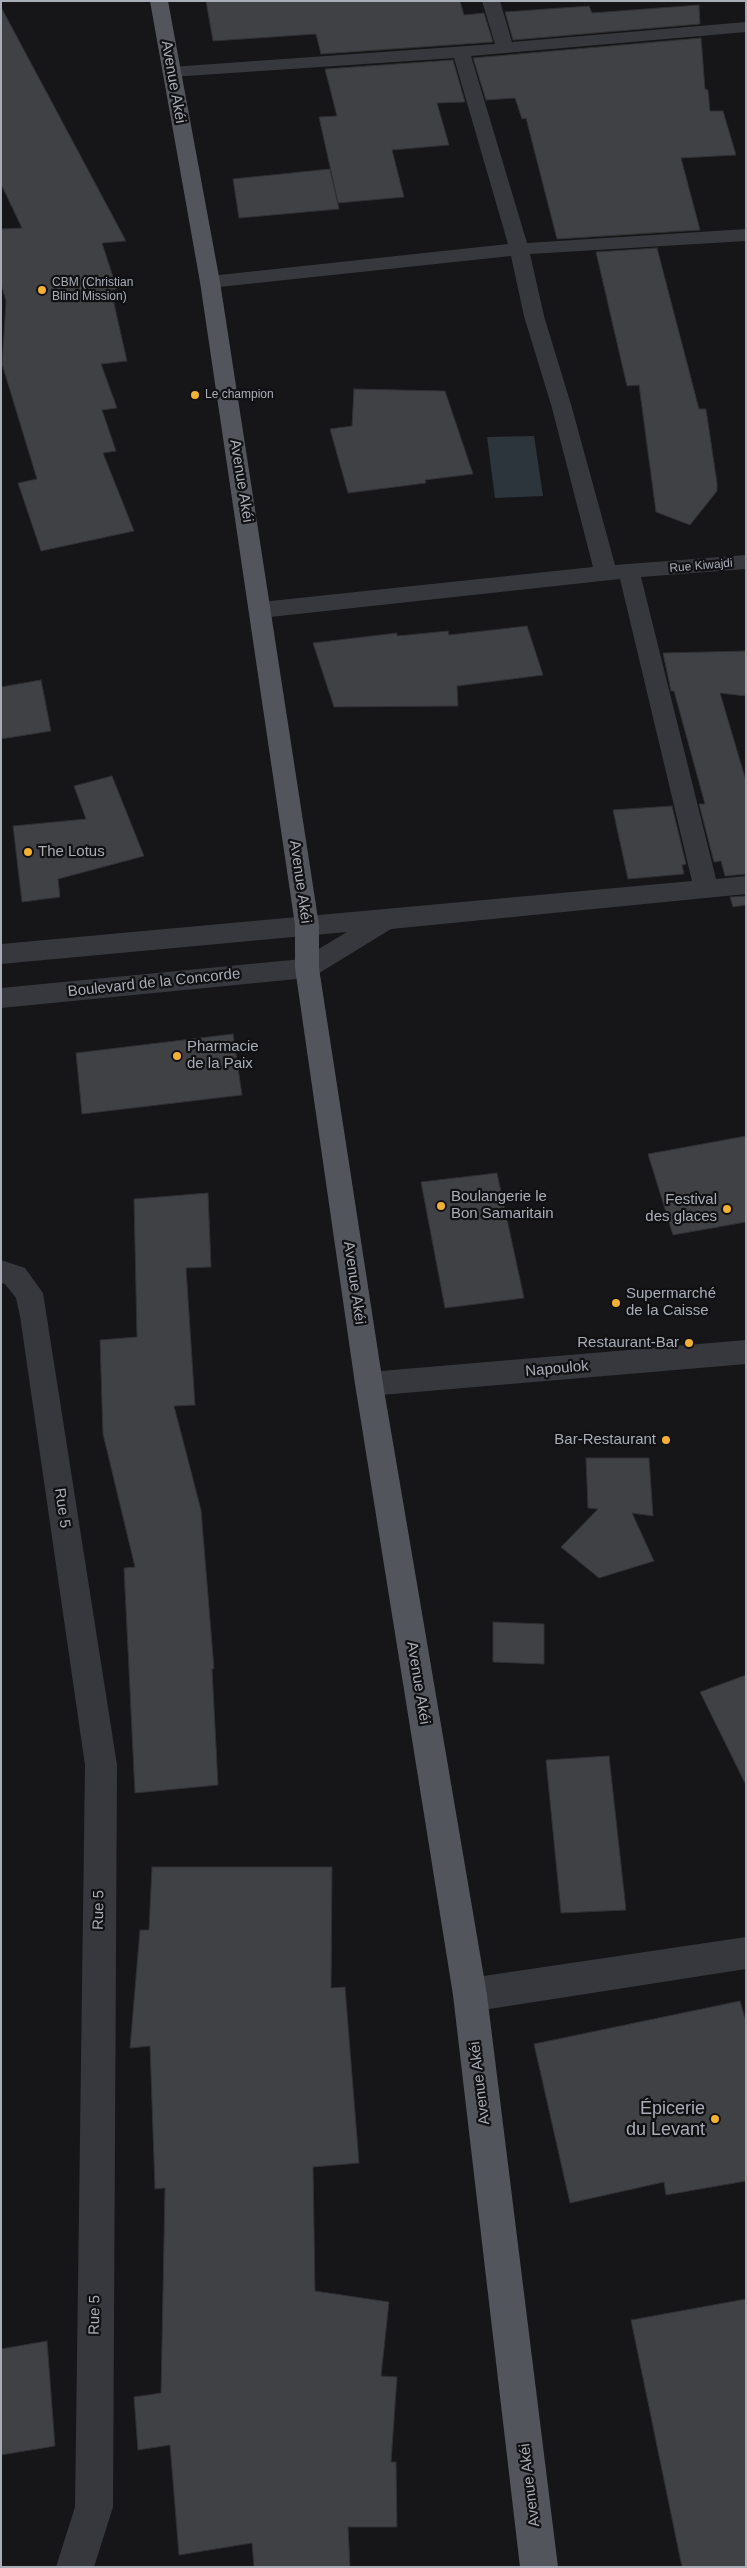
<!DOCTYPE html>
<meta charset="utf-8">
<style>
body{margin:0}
#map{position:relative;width:747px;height:2568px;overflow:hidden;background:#161618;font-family:Arial,sans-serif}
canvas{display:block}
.frame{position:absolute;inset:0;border:2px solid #a8adb8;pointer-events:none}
</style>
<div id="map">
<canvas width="747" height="2568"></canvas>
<div class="frame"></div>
</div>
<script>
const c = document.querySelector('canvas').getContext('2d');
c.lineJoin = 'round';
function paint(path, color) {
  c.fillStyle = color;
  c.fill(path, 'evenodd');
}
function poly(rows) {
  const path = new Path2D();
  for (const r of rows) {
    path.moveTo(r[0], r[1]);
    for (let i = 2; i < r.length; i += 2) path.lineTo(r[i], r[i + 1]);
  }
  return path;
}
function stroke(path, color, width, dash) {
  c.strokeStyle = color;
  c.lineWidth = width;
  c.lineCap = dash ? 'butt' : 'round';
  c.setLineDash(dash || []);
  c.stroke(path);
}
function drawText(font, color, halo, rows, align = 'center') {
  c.font = font + ' Arial,sans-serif';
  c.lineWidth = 4.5;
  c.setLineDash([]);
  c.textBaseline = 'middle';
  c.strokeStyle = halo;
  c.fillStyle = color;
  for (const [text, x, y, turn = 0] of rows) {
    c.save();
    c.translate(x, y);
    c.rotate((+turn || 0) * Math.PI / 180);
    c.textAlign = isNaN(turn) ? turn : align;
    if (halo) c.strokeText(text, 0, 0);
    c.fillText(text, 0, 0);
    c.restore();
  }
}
paint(poly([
 [534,436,543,496,495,498,487,437]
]), '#2c353c');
const building = poly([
 [206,1,460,1,464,15,484,13,493,42,321,54,316,34,213,41,206,1],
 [699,5,700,24,513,40,505,12,589,6,592,13,699,5],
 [1,7,126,241,102,243,117,289,111,290,127,361,101,364,117,408,102,410,116,451,103,453,134,531,41,551,18,483,37,479,2,364,6,301,1,284,1,229,22,228,1,184,1,7],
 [701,38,705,89,708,90,710,111,723,111,736,155,681,158,700,230,557,239,526,118,522,119,515,98,486,100,473,58,701,38],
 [453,60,465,102,437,103,449,145,392,150,404,197,338,203,319,117,337,116,325,69,453,60],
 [330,169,339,209,239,218,233,179,330,169],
 [657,248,699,409,706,409,717,483,717,491,690,525,656,512,639,385,627,386,596,252,657,248],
 [354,389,445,391,473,474,425,480,426,483,348,493,330,429,352,426,354,389],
 [527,626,543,675,457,686,458,706,334,707,313,643,397,633,397,636,448,631,449,635,527,626],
 [746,651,746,696,720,693,746,781,746,874,725,876,721,861,714,862,699,804,705,804,674,691,671,691,663,653,746,651],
 [41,680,51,731,1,739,1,687,41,680],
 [112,776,144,856,58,879,60,897,22,902,13,826,86,819,74,786,112,776],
 [672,806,686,864,682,865,684,874,628,879,613,810,672,806],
 [746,896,746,905,733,907,730,897,746,896],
 [233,1034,242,1095,82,1114,76,1053,233,1034],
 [746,1136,746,1222,673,1235,648,1154,746,1136],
 [497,1173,524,1298,445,1308,421,1182,497,1173],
 [208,1193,211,1267,186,1268,195,1405,174,1406,201,1510,214,1669,212,1669,218,1785,135,1793,124,1568,135,1567,103,1434,100,1340,137,1337,134,1199,208,1193],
 [586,1458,649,1458,653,1516,632,1513,654,1561,599,1578,561,1547,598,1509,588,1508,586,1458],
 [493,1622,544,1624,544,1664,493,1662,493,1622],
 [746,1675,746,1785,700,1692,746,1675],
 [609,1756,626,1910,561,1913,546,1760,609,1756],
 [152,1867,332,1867,331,1988,345,1987,359,2163,313,2167,315,2291,389,2302,381,2376,397,2377,391,2462,396,2462,397,2527,348,2527,350,2567,254,2567,252,2543,179,2555,170,2445,138,2450,134,2397,161,2393,165,2188,155,2189,150,2046,130,2048,140,1930,149,1930,152,1867],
 [740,2001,746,2022,746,2181,666,2195,664,2182,570,2203,534,2044,740,2001],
 [746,2299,746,2567,682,2567,631,2320,746,2299],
 [47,2341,55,2446,1,2455,1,2349,47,2341]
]);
paint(building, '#404145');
stroke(building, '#303034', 1);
paint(poly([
 [482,1,500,1,512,42,746,22,746,32,471,56,527,243,746,229,746,241,530,254,544,316,572,408,615,565,746,555,746,569,641,577,716,879,746,876,746,894,391,929,316,975,307,978,1,1008,1,988,302,959,347,932,1,964,1,944,692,881,620,579,261,618,253,615,250,610,253,605,261,602,593,567,552,408,524,316,511,256,210,288,203,286,200,282,203,278,210,276,508,244,454,58,171,77,165,76,162,72,165,68,171,67,495,44,482,1],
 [1,1260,25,1268,43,1293,117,1765,113,2507,94,2567,56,2567,75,2507,85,1765,20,1316,16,1298,5,1284,1,1283,1,1260],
 [746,1340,746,1364,369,1396,359,1393,355,1384,359,1375,369,1372,746,1340],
 [746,1937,746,1969,470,2012,458,2007,453,1995,458,1983,470,1978,746,1937]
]), '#37383d');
paint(poly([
 [150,1,168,1,220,282,319,925,319,968,383,1384,487,1995,558,2567,520,2567,453,1995,355,1384,295,968,295,925,200,282,150,1]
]), '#53555c');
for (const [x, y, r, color] of [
 [42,290,5,"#f2b134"],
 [195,395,5,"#f2b134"],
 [28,852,5,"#f2b134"],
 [177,1056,5,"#f2b134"],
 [441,1206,5,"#f2b134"],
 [727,1209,5,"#f2b134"],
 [616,1303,5,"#f2b134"],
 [689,1343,5,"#f2b134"],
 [666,1440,5,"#f2b134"],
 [715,2119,5,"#f2b134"]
]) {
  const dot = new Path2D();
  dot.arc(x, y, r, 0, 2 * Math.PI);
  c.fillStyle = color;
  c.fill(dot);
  stroke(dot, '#111113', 2);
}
drawText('12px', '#a8adb8', '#111113', [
 ["CBM (Christian",52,283],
 ["Blind Mission)",52,297],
 ["Le champion",205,395]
], 'left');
drawText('12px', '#a8adb8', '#111113', [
 ["Rue Kiwajdi",701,566,-5]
]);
drawText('15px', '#a8adb8', '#111113', [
 ["Avenue Akéi",173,82,80],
 ["Avenue Akéi",241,481,81],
 ["Avenue Akéi",300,882,82],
 ["Boulevard de la Concorde",154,983,-6],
 ["Avenue Akéi",354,1283,82],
 ["Napoulok",557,1369,-5],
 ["Rue 5",62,1508,82],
 ["Avenue Akéi",418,1683,81],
 ["Rue 5",99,1910,-89],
 ["Avenue Akéi",480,2083,-97],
 ["Rue 5",95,2315,-89],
 ["Avenue Akéi",530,2485,-97]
]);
drawText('15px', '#a8adb8', '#111113', [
 ["The Lotus",38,852],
 ["Pharmacie",187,1047],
 ["de la Paix",187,1064],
 ["Boulangerie le",451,1197],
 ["Bon Samaritain",451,1214],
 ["Festival",717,1200,"right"],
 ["des glaces",717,1217,"right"],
 ["Supermarché",626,1294],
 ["de la Caisse",626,1311],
 ["Restaurant-Bar",679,1343,"right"],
 ["Bar-Restaurant",656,1440,"right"]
], 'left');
drawText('18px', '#a8adb8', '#111113', [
 ["Épicerie",705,2109],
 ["du Levant",705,2130]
], 'right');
</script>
